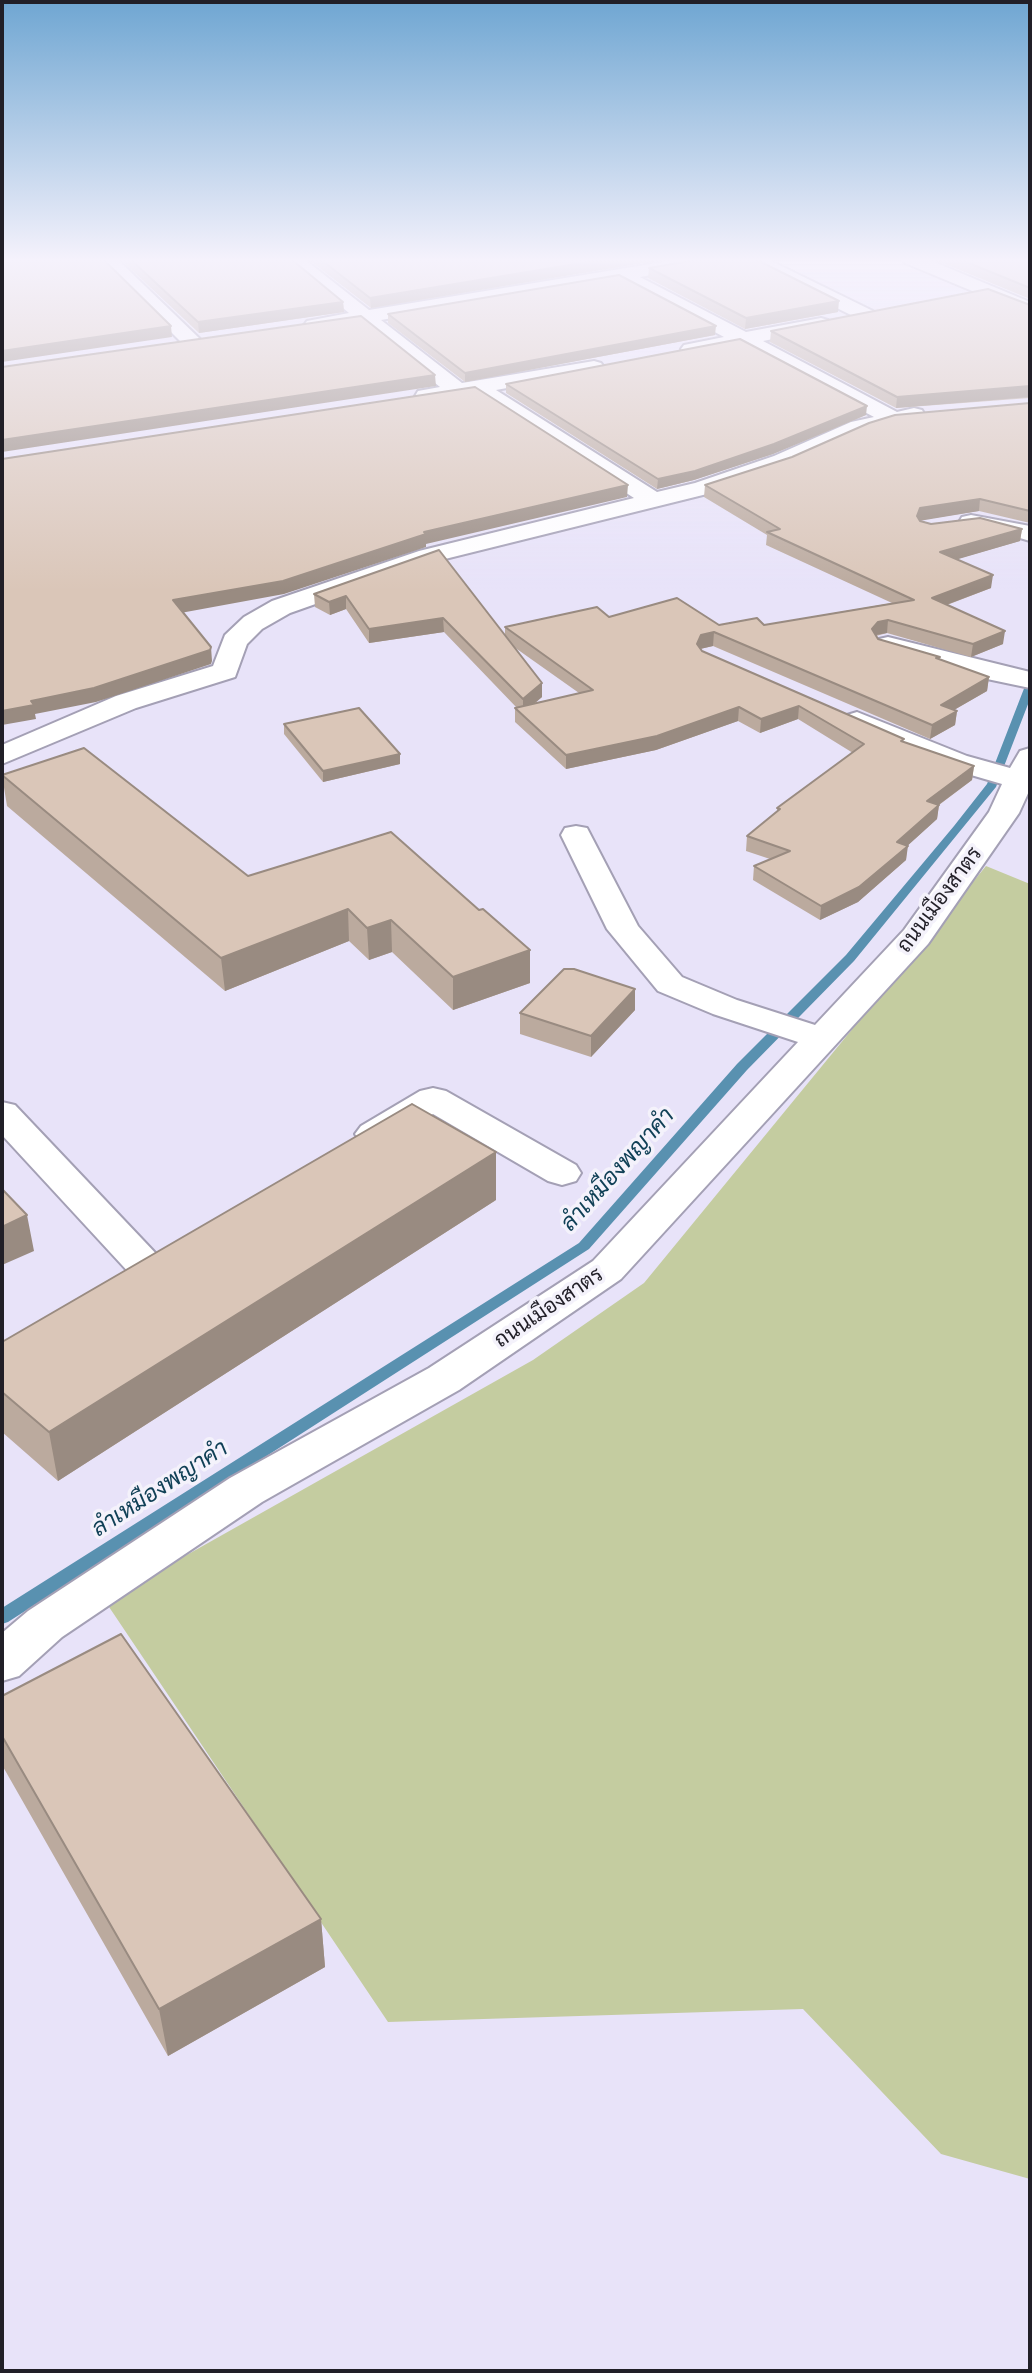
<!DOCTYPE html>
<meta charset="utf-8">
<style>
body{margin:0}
#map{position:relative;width:1032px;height:2373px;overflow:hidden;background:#e8e3f9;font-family:Manrope,sans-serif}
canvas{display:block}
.frame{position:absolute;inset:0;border:4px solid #211f27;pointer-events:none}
</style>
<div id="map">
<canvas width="1032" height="2373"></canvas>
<div class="frame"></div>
</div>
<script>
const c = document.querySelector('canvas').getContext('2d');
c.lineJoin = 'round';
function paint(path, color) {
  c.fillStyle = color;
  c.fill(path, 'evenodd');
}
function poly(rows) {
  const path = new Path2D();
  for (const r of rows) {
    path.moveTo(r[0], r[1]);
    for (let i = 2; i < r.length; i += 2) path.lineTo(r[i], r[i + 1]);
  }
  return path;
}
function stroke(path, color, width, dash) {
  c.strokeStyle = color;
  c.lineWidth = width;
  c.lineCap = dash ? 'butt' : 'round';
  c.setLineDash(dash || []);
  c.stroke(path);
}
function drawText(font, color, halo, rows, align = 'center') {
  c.font = font + ' Manrope,Sarabun,sans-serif';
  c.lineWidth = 7;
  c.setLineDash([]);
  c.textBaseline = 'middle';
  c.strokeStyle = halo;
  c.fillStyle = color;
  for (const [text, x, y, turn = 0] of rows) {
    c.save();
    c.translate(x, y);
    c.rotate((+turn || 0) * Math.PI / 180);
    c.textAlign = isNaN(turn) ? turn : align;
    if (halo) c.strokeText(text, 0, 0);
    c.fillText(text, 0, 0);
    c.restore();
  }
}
paint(poly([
 [986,866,1030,884,1030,2179,941,2154,803,2009,388,2022,105,1601,533,1360,644,1283]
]), '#c4cca0');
paint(poly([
 [1030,683,1030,699,996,787,854,961,747,1070,589,1249,8,1622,2,1624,2,1608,579,1243,737,1064,846,955,954,826,987,784,1025,686,1030,683]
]), '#5991b0');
const street = poly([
 [98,259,117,259,200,339,203,343,200,347,186,347,98,259],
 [284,259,304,259,369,310,681,259,721,259,719,263,712,265,640,277,746,332,821,318,828,320,831,324,828,328,763,341,897,412,914,408,922,410,925,415,922,420,866,432,790,466,711,493,437,561,290,613,262,629,247,644,235,677,136,708,2,764,2,745,116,696,213,666,225,635,244,617,272,601,419,551,634,498,474,394,426,402,418,401,415,396,418,391,440,387,361,323,314,331,307,329,304,325,307,321,349,313,284,259],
 [618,280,724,337,684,345,681,349,684,353,691,355,740,346,874,417,851,422,774,456,695,483,657,492,496,390,601,371,604,367,601,363,594,361,462,383,381,320,618,280],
 [744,259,767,259,873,311,876,315,866,321,859,319,746,263,744,259],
 [903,259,927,259,1030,302,1030,315,905,263,903,259],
 [971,515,1030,526,1030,541,1010,535,962,527,959,522,962,517,971,515],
 [888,637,1030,672,1030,688,968,675,879,651,875,645,879,639,888,637],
 [857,712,967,756,1010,768,1020,751,1030,748,1030,789,1019,813,928,944,621,1279,459,1390,262,1502,62,1637,19,1676,2,1681,2,1633,28,1611,230,1478,429,1368,593,1261,798,1042,713,1014,658,991,607,929,561,835,565,828,576,826,587,828,638,926,682,977,737,1000,815,1025,904,930,989,812,1002,784,947,768,847,727,843,721,847,715,857,712],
 [433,1088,446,1091,576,1165,581,1173,576,1181,562,1185,548,1181,433,1114,387,1142,374,1145,361,1142,355,1134,361,1126,420,1091,433,1088],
 [2,1102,15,1105,161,1259,167,1268,161,1277,147,1281,133,1277,2,1135,2,1102]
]);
stroke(street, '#a4a0b5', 4);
paint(street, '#fff');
paint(poly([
 [120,259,291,259,343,302,344,312,199,333],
 [308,259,667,259,371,308],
 [933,259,1030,259,1030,299],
 [649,268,838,312,745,329,648,278],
 [1030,305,1030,398,896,408,770,342,771,331],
 [388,314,715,335,465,382,388,323],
 [506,384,866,415,773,454,694,480,657,489,506,393],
 [1030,403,1030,523,979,511,920,520,931,524,1022,529,1020,541,957,559,991,588,947,605,1003,644,971,657,887,633,876,636,878,639,940,659,989,677,987,691,954,710,957,711,955,725,930,739,713,646,700,649,702,651,904,742,974,766,972,780,939,805,937,819,907,846,906,860,858,902,820,920,753,880,754,866,770,859,746,851,747,836,777,812,777,808,853,753,798,719,760,733,738,721,656,750,566,769,515,722,515,708,517,708,444,632,369,643,346,609,330,615,315,607,314,594,439,550,505,636,505,627,609,617,719,625,764,625,892,603,766,545,767,535,704,497,705,485],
 [514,647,579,693,534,704,542,697],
 [284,724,400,764,323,782,284,734],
 [2,775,248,876,479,910,530,950,530,983,453,1010,392,952,369,960,349,941,225,991,7,806],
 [635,1010,591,1057,520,1034,520,1013],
 [496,1200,58,1481,2,1432,2,1342],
 [2,1696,321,1919,325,1967,168,2056,2,1765]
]), '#bbaa9e');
paint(poly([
 [606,259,667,259,371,308,370,298],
 [839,301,838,312,745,329,746,318],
 [343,302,344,312,199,333,198,322],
 [171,326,172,337,2,362,2,351],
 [716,326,715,335,465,382,465,373],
 [435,375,436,386,2,452,2,440],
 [1030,386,1030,397,896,408,897,397],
 [867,406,866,415,773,454,694,480,657,489,658,479],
 [628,485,627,497,426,544,426,547,284,594,175,614,173,600,424,532],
 [980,499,979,511,919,521,917,516,920,508],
 [1022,529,1020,541,938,565,940,552],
 [993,575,991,588,930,611,932,598],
 [346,596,346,609,330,615,329,602],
 [443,618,444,632,369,643,369,629],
 [888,620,887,633,876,635,871,643,872,629,878,622],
 [1005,631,1003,644,971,657,973,644],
 [714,632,713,646,700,649,697,644,701,635],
 [211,647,212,661,211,664,96,702,35,714,36,719,2,725,2,711,31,701],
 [989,677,987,691,940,718,941,705],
 [542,683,542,697,523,713,523,699],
 [799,706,798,719,760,733,761,719],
 [739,707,738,721,656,750,566,769,566,755],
 [957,711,955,725,930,739,932,725],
 [400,754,400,764,323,782,323,771],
 [974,766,972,780,925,815,927,801],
 [939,805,937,819,905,848,908,846,906,860,858,902,820,920,821,906],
 [348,909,349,941,225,991,221,958],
 [391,920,392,952,369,960,367,928],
 [530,950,530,983,453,1010,453,977],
 [635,989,635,1010,591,1057,591,1036],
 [496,1152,496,1200,58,1481,49,1432],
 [27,1215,34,1251,2,1265,2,1227],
 [321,1919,325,1967,168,2056,159,2009]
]), '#998b81');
const building = poly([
 [2,259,103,259,171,326,2,351,2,259],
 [130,259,291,259,343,302,198,322,130,259],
 [320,259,606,259,370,298,320,259],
 [701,259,755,259,839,301,746,318,649,268,701,259],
 [959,259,1030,259,1030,288,959,259],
 [619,275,716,326,465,373,388,314,619,275],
 [988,289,1030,305,1030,386,897,397,771,331,988,289],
 [361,316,435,375,2,440,2,367,361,316],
 [740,339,867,406,774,444,695,471,658,479,506,384,740,339],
 [475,387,628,485,424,532,426,534,283,581,173,600,211,647,210,650,94,688,31,701,34,705,2,711,2,459,475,387],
 [1030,403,1030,511,980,499,920,508,917,516,920,521,931,524,980,518,1022,529,940,552,993,575,932,598,1005,631,973,644,888,620,878,622,872,629,878,639,940,657,936,658,989,677,941,705,957,711,932,725,714,632,701,635,697,644,702,651,904,739,901,741,974,766,927,801,939,805,897,842,908,846,859,887,821,906,754,866,790,851,747,836,780,809,777,808,864,744,799,706,761,719,739,707,657,736,566,755,515,708,593,690,505,627,597,607,609,617,677,598,719,625,757,618,764,625,914,600,767,532,780,529,705,485,792,457,869,423,895,415,1030,403],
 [439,550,542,683,523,699,443,618,369,629,346,596,329,602,314,594,439,550],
 [359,708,400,754,323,771,284,724,359,708],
 [84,748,248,876,391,832,479,910,483,909,530,950,453,977,391,920,367,928,348,909,221,958,2,775,84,748],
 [564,969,574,969,635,989,591,1036,520,1013,564,969],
 [412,1104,496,1152,49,1432,2,1392,2,1342,412,1104],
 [2,1189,27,1215,2,1227,2,1189],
 [121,1634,321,1919,159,2009,2,1736,2,1696,121,1634]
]);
paint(building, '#dac6b8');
stroke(building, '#998b81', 2);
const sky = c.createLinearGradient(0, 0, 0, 591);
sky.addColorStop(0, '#6fa6d2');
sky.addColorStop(0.44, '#f5f2fc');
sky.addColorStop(1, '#f5f2fc00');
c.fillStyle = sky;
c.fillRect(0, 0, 1032, 591);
drawText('21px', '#211f27', '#f4f2fb', [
 ["ถนนเมืองสาตร",940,900,-53],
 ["ถนนเมืองสาตร",549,1308,-34]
]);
drawText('italic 23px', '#104056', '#f4f2fb', [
 ["ลำเหมืองพญาคำ",618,1170,-48],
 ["ลำเหมืองพญาคำ",160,1489,-33]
]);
</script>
